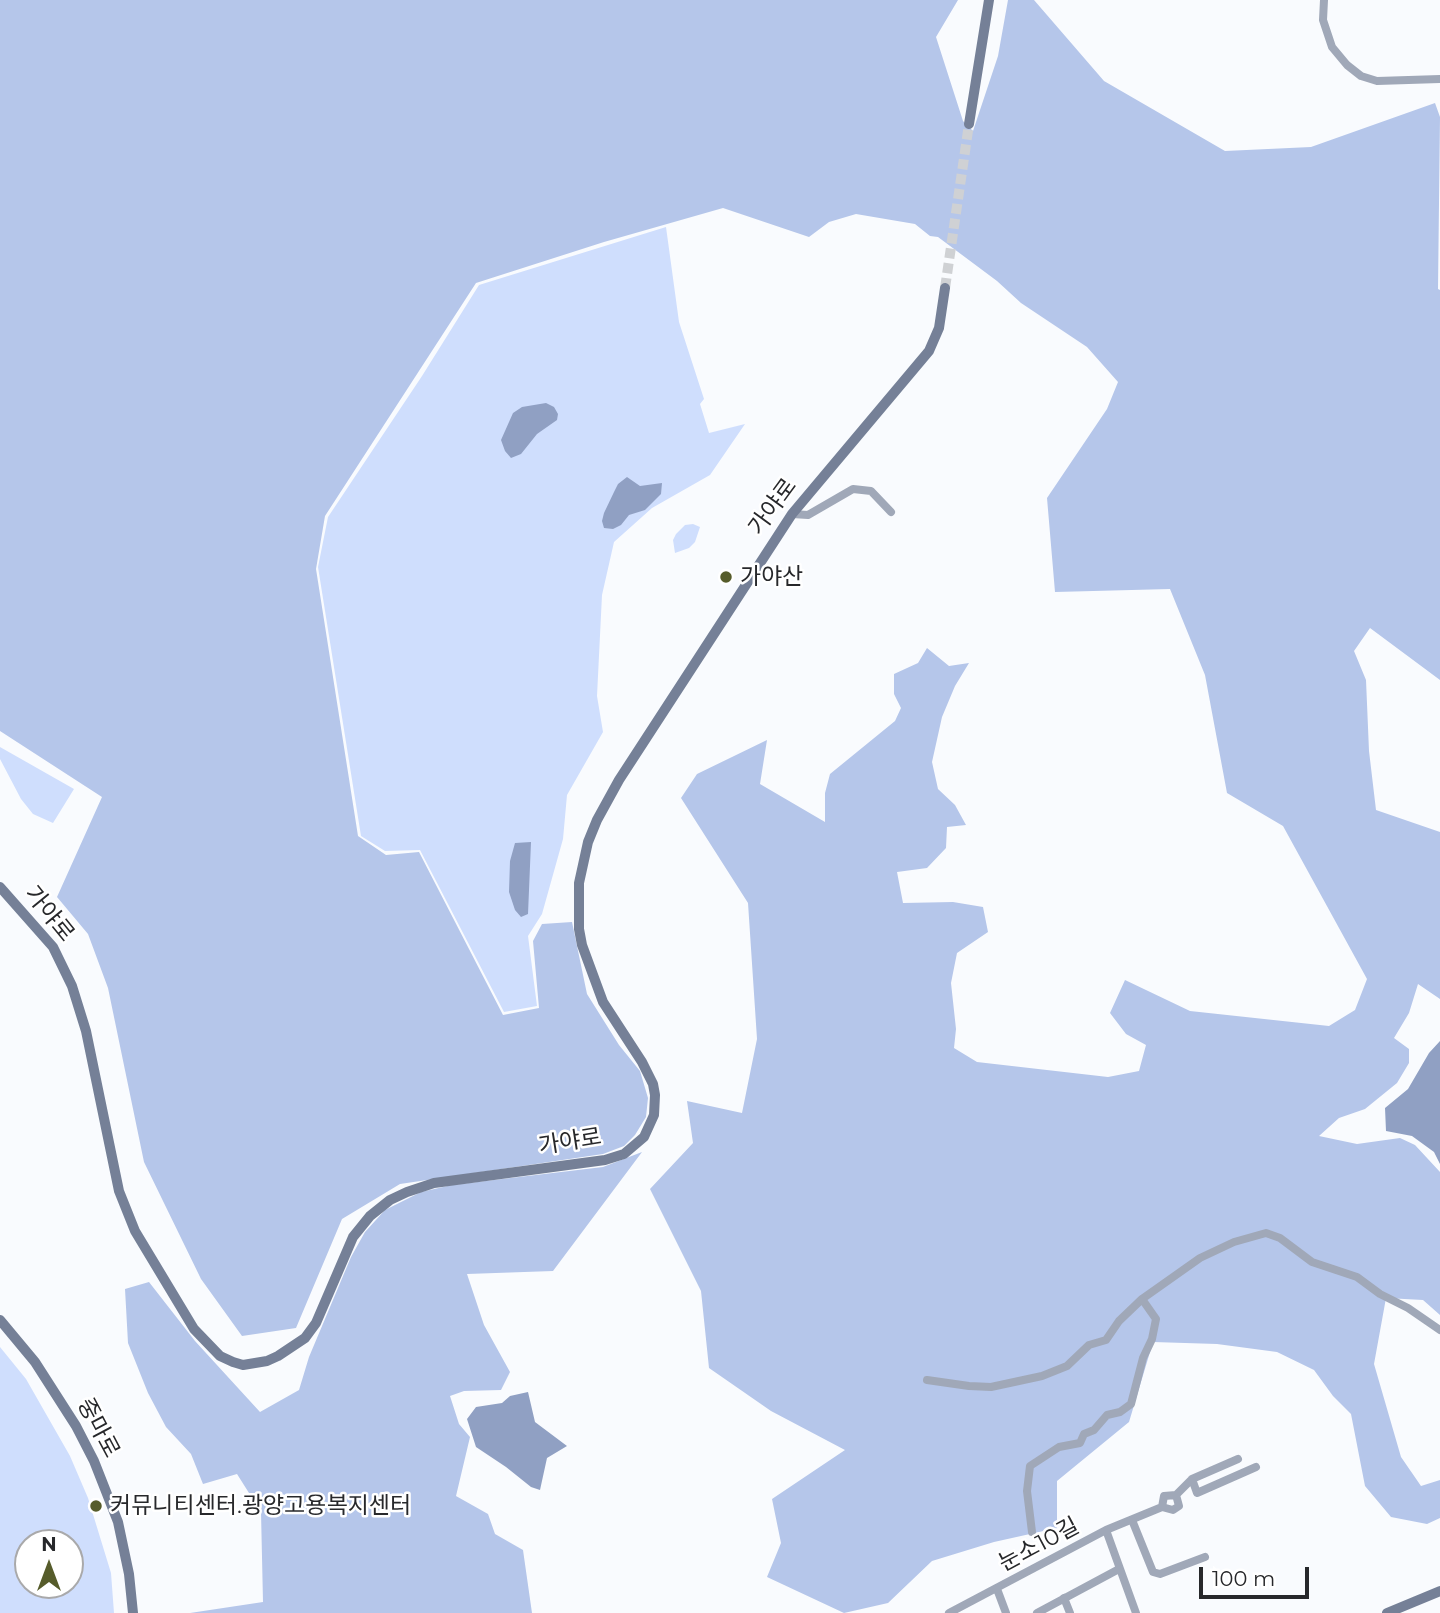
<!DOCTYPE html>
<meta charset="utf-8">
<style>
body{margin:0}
#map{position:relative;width:1440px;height:1613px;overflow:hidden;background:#f9fbfe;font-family:Montserrat,sans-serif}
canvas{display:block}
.north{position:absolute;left:14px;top:1529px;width:70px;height:70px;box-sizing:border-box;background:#fff;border:2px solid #a9a9aa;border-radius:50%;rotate:0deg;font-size:19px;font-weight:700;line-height:28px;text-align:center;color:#27282b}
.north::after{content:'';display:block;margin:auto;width:24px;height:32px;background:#565c2b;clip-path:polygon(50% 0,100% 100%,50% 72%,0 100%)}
.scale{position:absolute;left:1199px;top:1567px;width:110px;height:32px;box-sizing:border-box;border:4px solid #27282b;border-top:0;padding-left:9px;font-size:21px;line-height:24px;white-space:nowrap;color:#27282b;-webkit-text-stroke:5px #fff;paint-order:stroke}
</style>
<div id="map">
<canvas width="1440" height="1613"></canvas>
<div class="north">N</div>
<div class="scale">100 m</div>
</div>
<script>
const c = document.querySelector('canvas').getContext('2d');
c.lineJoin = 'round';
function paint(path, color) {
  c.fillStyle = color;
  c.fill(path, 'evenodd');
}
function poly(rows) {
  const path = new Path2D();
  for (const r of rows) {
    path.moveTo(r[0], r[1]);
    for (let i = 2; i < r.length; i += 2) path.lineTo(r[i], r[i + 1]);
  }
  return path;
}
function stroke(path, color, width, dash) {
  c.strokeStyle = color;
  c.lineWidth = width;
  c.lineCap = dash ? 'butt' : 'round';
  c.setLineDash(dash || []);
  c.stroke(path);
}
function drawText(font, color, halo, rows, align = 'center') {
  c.font = font + ' Montserrat,"Noto Sans KR",sans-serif';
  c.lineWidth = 5;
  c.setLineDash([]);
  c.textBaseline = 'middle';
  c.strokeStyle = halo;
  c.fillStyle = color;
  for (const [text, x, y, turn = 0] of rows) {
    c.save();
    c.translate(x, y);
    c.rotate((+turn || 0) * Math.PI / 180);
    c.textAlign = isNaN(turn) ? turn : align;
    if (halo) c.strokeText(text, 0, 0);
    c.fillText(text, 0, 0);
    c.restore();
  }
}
paint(poly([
 [666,227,679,322,704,399,700,404,709,433,745,424,710,475,652,508,614,542,602,595,597,696,603,732,567,795,563,839,542,914,528,936,537,1006,504,1012,420,850,385,851,361,836,318,567,328,517,422,376,479,285],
 [693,524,700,527,695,542,689,548,675,553,673,540,676,534,685,525],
 [0,747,74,789,53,823,33,814,21,799,0,759],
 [0,1347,26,1379,70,1456,88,1498,111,1573,114,1613,0,1613],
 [28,1543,70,1543,70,1585,28,1585]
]), '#cfdefd');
paint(poly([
 [0,0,958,0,936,37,963,121,973,131,998,56,1008,0,1034,0,1104,81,1225,151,1311,147,1435,103,1440,117,1438,289,1440,290,1440,680,1370,628,1354,651,1366,680,1369,751,1376,810,1440,832,1440,999,1418,984,1409,1013,1394,1038,1409,1049,1409,1063,1397,1083,1365,1109,1339,1118,1319,1136,1357,1144,1400,1138,1415,1145,1440,1172,1440,1315,1423,1300,1386,1298,1374,1364,1401,1457,1421,1486,1440,1480,1440,1518,1427,1524,1391,1517,1365,1486,1351,1414,1333,1396,1314,1370,1277,1352,1217,1344,1153,1342,1129,1422,1057,1481,1057,1528,994,1542,932,1561,888,1603,844,1613,767,1577,781,1543,772,1499,845,1450,771,1411,709,1368,701,1291,650,1189,693,1143,687,1101,742,1113,757,1039,748,903,681,798,697,774,767,740,760,784,825,822,825,793,830,774,895,721,901,708,894,694,894,674,918,663,927,648,949,666,969,663,955,686,942,717,932,762,938,789,955,805,966,825,947,827,946,848,927,868,897,872,903,903,953,902,983,907,988,932,957,953,951,983,956,1029,954,1048,977,1062,1108,1077,1139,1071,1146,1045,1126,1034,1110,1013,1125,980,1190,1011,1329,1026,1355,1010,1367,979,1283,826,1227,793,1205,675,1170,589,1055,592,1047,498,1107,409,1118,382,1087,347,1021,303,997,281,938,237,930,236,915,224,856,214,829,222,809,237,723,208,604,242,476,283,325,516,316,569,358,836,386,855,419,852,503,1015,539,1008,533,941,542,924,572,922,587,994,619,1045,640,1071,648,1098,646,1117,635,1135,624,1146,603,1154,400,1184,342,1219,296,1328,242,1336,201,1279,144,1162,108,988,88,934,57,897,102,797,0,731],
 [642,1152,553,1271,467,1274,484,1325,510,1372,501,1390,464,1391,450,1396,459,1424,470,1437,456,1496,488,1514,495,1534,523,1550,532,1613,190,1613,263,1602,261,1512,237,1474,203,1484,191,1454,166,1427,148,1393,128,1343,125,1289,149,1282,195,1341,260,1412,299,1390,309,1357,351,1257,365,1232,385,1210,421,1192,452,1185,603,1167]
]), '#b5c6ea');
paint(poly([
 [546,403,554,407,558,414,557,420,537,434,521,454,511,458,505,451,501,440,513,413,522,407],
 [627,477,640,486,662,483,661,494,645,510,629,515,621,525,613,529,604,528,602,521,604,513,614,492,618,484],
 [531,842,528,914,521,917,515,910,509,892,510,861,515,843],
 [1440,1041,1440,1164,1434,1152,1412,1136,1386,1131,1385,1108,1408,1089,1429,1053],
 [528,1392,535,1422,567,1446,547,1458,540,1490,531,1487,506,1467,476,1447,467,1419,476,1407,502,1403,510,1396]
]), '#90a0c3');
stroke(poly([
 [945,288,969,124]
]), '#cfd1d4', 10, [10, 5]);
stroke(poly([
 [1324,0,1323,20,1332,47,1347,65,1361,76,1377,81,1440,79],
 [792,514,808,515,853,489,871,491,891,512],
 [927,1380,969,1386,991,1387,1042,1376,1067,1366,1089,1345,1106,1340,1119,1321,1142,1299],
 [1192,1479,1197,1493,1256,1467],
 [1176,1495,1192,1479,1238,1459],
 [1132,1520,1153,1572,1160,1574,1205,1557],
 [1106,1530,1136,1613],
 [1032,1532,1027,1491,1030,1466,1059,1447,1080,1443,1084,1434,1094,1430,1107,1415,1120,1412,1131,1404,1143,1358,1152,1339,1156,1319,1142,1299,1200,1258,1234,1242,1266,1233,1280,1238,1312,1262,1357,1277,1380,1294,1408,1308,1440,1330],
 [997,1589,1006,1613],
 [1064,1598,1070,1613],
 [949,1613,1106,1530,1162,1507,1173,1510,1179,1506,1176,1495,1164,1496,1162,1507],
 [1037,1613,1119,1569]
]), '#a0a8b8', 8);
stroke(poly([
 [969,124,989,0],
 [0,887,53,947,72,986,86,1031,119,1191,135,1231,194,1329,220,1356,233,1362,243,1365,267,1361,278,1356,305,1338,316,1323,353,1237,370,1216,390,1200,407,1192,434,1183,605,1160,624,1154,644,1137,654,1115,655,1095,653,1084,642,1062,603,1002,582,945,579,929,579,883,588,842,597,820,619,780,792,514,929,351,939,328,945,288],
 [0,1320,35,1362,76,1426,94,1461,118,1522,129,1574,133,1613],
 [1387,1613,1440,1591]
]), '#758097', 10);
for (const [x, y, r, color] of [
 [726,577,7,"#565c2b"],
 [96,1506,7,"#565c2b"]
]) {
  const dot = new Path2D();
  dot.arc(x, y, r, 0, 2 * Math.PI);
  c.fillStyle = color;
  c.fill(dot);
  stroke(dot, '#fff', 2.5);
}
drawText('23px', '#27282b', '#fff', [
 ["가야로",773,507,-54],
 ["가야로",49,914,51],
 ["가야로",570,1142,-9],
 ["중마로",98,1428,62],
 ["눈소10길",1039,1545,-28]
]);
drawText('23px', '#27282b', '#fff', [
 ["가야산",740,577],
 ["커뮤니티센터.광양고용복지센터",110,1506]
], 'left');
</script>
